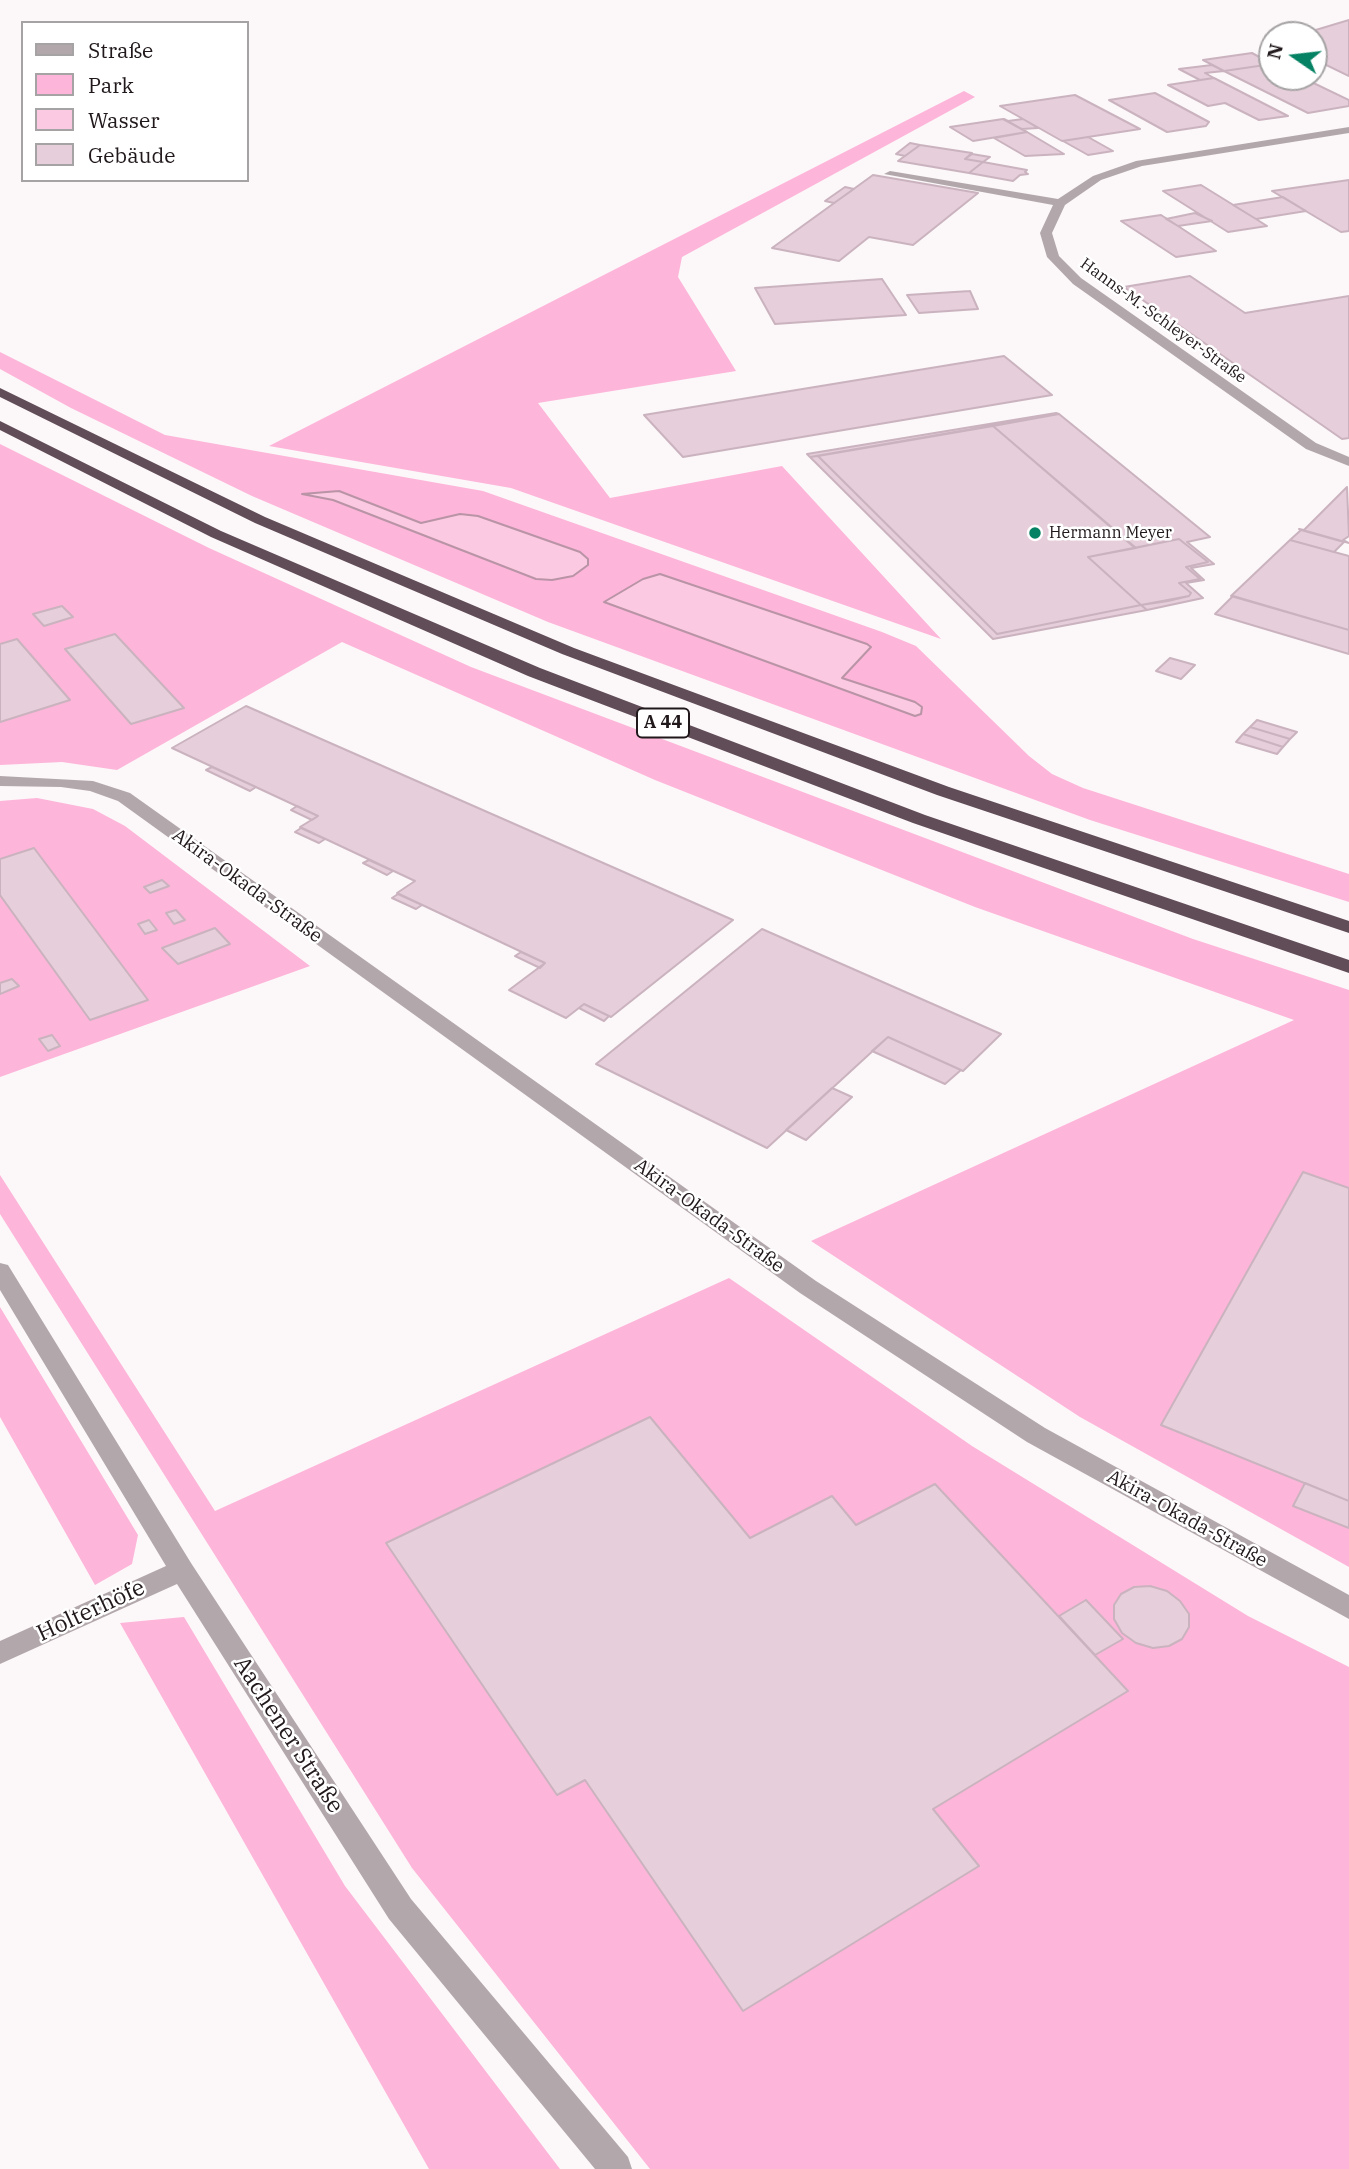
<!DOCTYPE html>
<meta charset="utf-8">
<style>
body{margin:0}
#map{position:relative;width:1349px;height:2169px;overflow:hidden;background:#fcf7f9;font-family:"IBM Plex Serif",serif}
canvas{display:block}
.legend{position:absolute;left:21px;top:21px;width:228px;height:161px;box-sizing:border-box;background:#fff;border:2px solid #a6a3a4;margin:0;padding:9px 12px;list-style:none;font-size:21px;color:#20181b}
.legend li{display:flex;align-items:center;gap:14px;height:35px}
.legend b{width:35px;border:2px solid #a6a3a4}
.north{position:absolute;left:1258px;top:21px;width:70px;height:70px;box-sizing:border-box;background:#fff;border:2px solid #a6a3a4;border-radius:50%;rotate:284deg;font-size:19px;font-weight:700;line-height:28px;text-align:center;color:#20181b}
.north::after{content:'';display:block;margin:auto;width:24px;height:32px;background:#058263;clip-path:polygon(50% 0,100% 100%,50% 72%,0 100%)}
</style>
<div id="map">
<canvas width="1349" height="2169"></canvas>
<ul class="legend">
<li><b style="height:9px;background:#b2a8ac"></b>Straße</li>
<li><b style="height:19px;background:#fdb5d9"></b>Park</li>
<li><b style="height:19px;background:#fbc9e1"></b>Wasser</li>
<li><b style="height:19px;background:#e6cfda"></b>Gebäude</li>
</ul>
<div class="north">N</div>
</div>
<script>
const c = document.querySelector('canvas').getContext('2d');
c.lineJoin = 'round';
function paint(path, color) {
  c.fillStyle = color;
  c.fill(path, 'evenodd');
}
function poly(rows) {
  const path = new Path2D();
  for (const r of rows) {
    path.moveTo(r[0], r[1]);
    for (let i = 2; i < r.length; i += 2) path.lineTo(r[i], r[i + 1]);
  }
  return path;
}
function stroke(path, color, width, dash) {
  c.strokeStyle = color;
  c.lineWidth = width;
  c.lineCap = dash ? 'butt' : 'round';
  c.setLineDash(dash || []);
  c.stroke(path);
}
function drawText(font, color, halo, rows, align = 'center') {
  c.font = font + ' "IBM Plex Serif",serif';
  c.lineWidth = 5;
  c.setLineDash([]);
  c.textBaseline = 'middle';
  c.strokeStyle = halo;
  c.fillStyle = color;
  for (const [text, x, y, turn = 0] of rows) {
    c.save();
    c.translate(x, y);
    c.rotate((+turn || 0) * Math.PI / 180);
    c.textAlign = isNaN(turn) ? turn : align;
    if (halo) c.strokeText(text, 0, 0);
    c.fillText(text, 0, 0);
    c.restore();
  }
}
paint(poly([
 [964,91,975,97,682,257,678,277,736,371,538,403,610,498,782,466,941,639,511,488,269,446],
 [0,352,165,435,483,491,882,632,916,646,1029,756,1052,774,1083,788,1349,874,1349,902,1090,820,548,622,252,496,71,408,0,369],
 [339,491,421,523,460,514,478,516,580,552,433,538,333,500,302,494],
 [604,602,871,648,841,678,915,702],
 [0,444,209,548,471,667,1193,939,1349,990,1349,1567,1080,1417,811,1241,1294,1020,975,907,655,780,342,642,117,770,62,762,0,765],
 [37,798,93,809,125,826,310,966,0,1077,0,801],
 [0,1175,215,1511,729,1278,972,1446,1248,1616,1349,1667,1349,2169,650,2169,412,1868,0,1214],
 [0,1307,138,1535,132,1564,95,1585,0,1417],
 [184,1617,345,1886,560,2169,429,2169,120,1623]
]), '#fdb5d9');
const water = poly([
 [339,491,421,523,460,514,478,516,580,552,588,559,588,565,573,576,552,580,536,579,333,500,302,494,339,491],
 [660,574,867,644,871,647,842,678,915,702,922,707,921,714,915,716,604,602,643,579,660,574]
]);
paint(water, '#fbc9e1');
stroke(water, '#b994a6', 2);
const building = poly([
 [1349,20,1349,76,1314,59,1314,35,1299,35,1349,20],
 [1252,53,1272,64,1224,71,1203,60,1252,53],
 [1272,64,1272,77,1301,77,1349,100,1349,106,1308,113,1224,71,1272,64],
 [1212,65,1224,71,1205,73,1214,78,1200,80,1179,69,1212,65],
 [1214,78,1288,116,1259,120,1225,103,1208,106,1168,85,1214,78],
 [1155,93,1209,122,1206,126,1167,132,1109,100,1155,93],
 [1075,95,1140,129,1062,141,1000,106,1075,95],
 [1003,119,1027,132,973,141,950,127,1003,119],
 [1004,119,1008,121,1023,119,1038,128,1022,129,1004,119],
 [1027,132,1064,154,1025,156,994,138,1027,132],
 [1088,137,1113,151,1088,155,1063,141,1088,137],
 [910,143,920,145,905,156,896,154,910,143],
 [920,145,972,153,965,159,983,162,969,173,898,161,920,145],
 [972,154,990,157,983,162,965,159,972,154],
 [983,162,1027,170,1025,172,1028,174,1020,175,1013,181,969,173,983,162],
 [873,175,978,193,913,245,869,237,839,261,772,248,873,175],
 [1349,180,1349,231,1341,232,1272,191,1349,180],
 [1201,185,1256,219,1267,226,1228,232,1163,191,1201,185],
 [845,187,854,189,834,203,825,201,845,187],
 [1283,197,1306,211,1256,219,1233,205,1283,197],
 [1195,213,1212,221,1178,226,1166,219,1195,213],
 [1161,215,1178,226,1216,251,1176,257,1121,221,1161,215],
 [1190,276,1245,313,1349,296,1349,438,1342,439,1124,287,1190,276],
 [882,279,906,315,775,324,755,288,882,279],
 [970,291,978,309,919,313,907,295,970,291],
 [1004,356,1052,395,683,457,644,415,1004,356],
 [1056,413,1059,414,810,457,807,454,1056,413],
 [1059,414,1210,537,1187,542,1214,564,1191,568,1204,580,1186,583,1203,598,1147,610,1141,605,1189,596,1191,593,1179,583,1200,579,1186,567,1208,562,1179,539,1135,548,993,426,1059,414],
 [993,426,1136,548,1088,557,1141,605,997,634,818,456,993,426],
 [818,456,997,634,1141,605,1147,610,993,639,810,457,818,456],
 [1347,487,1349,536,1343,540,1349,543,1299,529,1304,530,1347,487],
 [1301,530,1344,542,1334,552,1290,540,1301,530],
 [1179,539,1208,562,1186,567,1200,579,1179,583,1191,593,1189,596,1168,601,1141,605,1088,557,1179,539],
 [1290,540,1349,556,1349,630,1231,596,1290,540],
 [1233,596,1349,630,1349,654,1215,614,1233,596],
 [62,606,73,617,44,626,33,614,62,606],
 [115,634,184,708,131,724,65,649,115,634],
 [17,639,70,700,0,722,0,644,17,639],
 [1170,658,1195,665,1181,679,1156,671,1170,658],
 [246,706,733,920,611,1017,584,1004,566,1018,509,990,545,963,397,893,415,881,300,827,318,816,172,748,246,706],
 [1257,720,1297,732,1290,739,1250,727,1257,720],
 [1250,727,1290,739,1283,747,1243,734,1250,727],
 [1243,734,1283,747,1277,754,1236,742,1243,734],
 [212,767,256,787,250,791,206,770,212,767],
 [297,806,318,816,312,820,291,810,297,806],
 [301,828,325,839,319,843,295,832,301,828],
 [34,848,148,1000,90,1020,0,895,0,859,34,848],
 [369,860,393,871,387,875,363,863,369,860],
 [162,880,169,886,150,893,144,887,162,880],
 [398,894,422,905,416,909,392,898,398,894],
 [176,910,185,920,174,924,166,913,176,910],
 [149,920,157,930,145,934,138,924,149,920],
 [215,928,230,944,178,964,162,948,215,928],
 [762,929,1001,1034,963,1071,888,1037,767,1148,596,1064,762,929],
 [521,952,545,963,540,968,515,956,521,952],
 [12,979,19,986,0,994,0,983,12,979],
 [584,1004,609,1016,604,1021,579,1008,584,1004],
 [52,1035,60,1046,48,1051,39,1039,52,1035],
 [888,1037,961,1070,945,1084,872,1051,888,1037],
 [832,1088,852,1097,806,1140,786,1130,832,1088],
 [1303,1172,1349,1188,1349,1501,1161,1425,1303,1172],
 [650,1417,750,1538,832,1496,856,1525,935,1484,1128,1691,933,1809,979,1866,743,2011,585,1780,557,1795,386,1543,650,1417],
 [1305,1483,1349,1501,1349,1528,1293,1506,1305,1483],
 [1150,1586,1167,1591,1180,1601,1189,1614,1189,1627,1182,1639,1169,1646,1153,1648,1136,1643,1122,1633,1114,1619,1114,1605,1121,1594,1134,1587,1150,1586],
 [1086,1600,1123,1639,1095,1655,1059,1616,1086,1600]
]);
paint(building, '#e6cfda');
stroke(building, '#cab3be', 2);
paint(poly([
 [1349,127,1349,133,1142,166,1101,180,1065,205,1052,233,1059,256,1081,278,1316,443,1349,457,1349,466,1306,449,1073,284,1047,257,1040,233,1053,205,884,174,890,171,1058,199,1093,176,1136,161,1349,127],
 [0,776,93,781,130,793,816,1281,1045,1428,1349,1595,1349,1619,1027,1442,800,1293,118,801,90,791,61,787,0,786,0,776],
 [0,1263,8,1265,191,1563,411,1899,628,2157,632,2169,595,2169,389,1919,177,1584,0,1664,0,1641,166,1566,0,1290,0,1263]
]), '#b2a8ac');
paint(poly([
 [0,388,265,517,574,648,949,787,1349,921,1349,933,937,795,562,654,255,523,0,397,0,388],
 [0,421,221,531,540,668,925,815,1349,960,1349,973,913,823,528,676,211,537,0,430,0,421]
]), '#614d57');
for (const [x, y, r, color] of [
 [1035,533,7,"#058263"]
]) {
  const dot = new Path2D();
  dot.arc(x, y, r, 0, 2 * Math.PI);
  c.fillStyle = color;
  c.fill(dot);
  stroke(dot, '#fff', 2.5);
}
drawText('16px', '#20181b', '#fff', [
 ["Hanns-M.-Schleyer-Straße",1163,321,36]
]);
drawText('16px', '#20181b', '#fff', [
 ["Hermann Meyer",1049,533]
], 'left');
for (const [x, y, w] of [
 [663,723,52]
]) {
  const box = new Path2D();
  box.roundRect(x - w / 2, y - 14.5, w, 29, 5);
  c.fillStyle = '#fff';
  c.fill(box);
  stroke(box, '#20181b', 2);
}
drawText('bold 18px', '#20181b', null, [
 ["A 44",663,723]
]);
drawText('19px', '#20181b', '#fff', [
 ["Akira-Okada-Straße",247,886,36],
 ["Akira-Okada-Straße",709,1216,36],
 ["Akira-Okada-Straße",1187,1519,29]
]);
drawText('23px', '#20181b', '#fff', [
 ["Holterhöfe",91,1611,-25],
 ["Aachener Straße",288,1735,57]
]);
</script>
